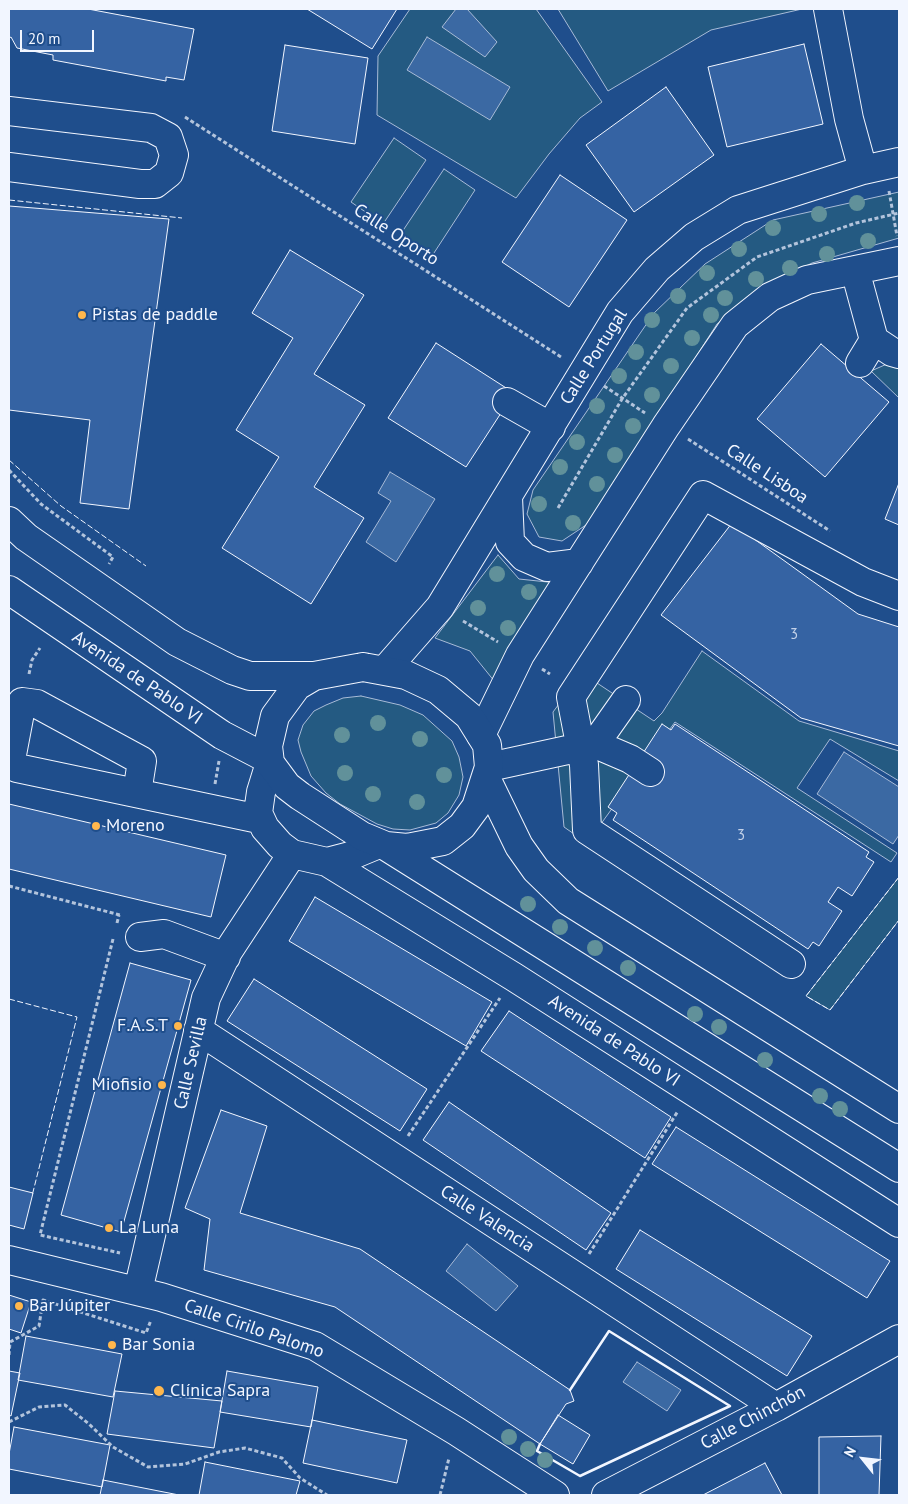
<!DOCTYPE html>
<meta charset="utf-8">
<style>
body{margin:0}
#map{position:relative;width:908px;height:1504px;overflow:hidden;background:#1f4e8c;font-family:"PT Sans",sans-serif}
canvas{display:block}
.frame{position:absolute;inset:0;border:10px solid #f2f6ff;pointer-events:none}
.north{position:absolute;left:838px;top:1434px;width:50px;height:50px;-webkit-text-stroke:4px #1f4e8c;paint-order:stroke;rotate:299deg;font-size:14px;font-weight:700;line-height:20px;text-align:center;color:#f2f6ff}
.north::after{content:'';display:block;margin:auto;width:18px;height:22px;background:#f2f6ff;clip-path:polygon(50% 0,100% 100%,50% 72%,0 100%)}
.scale{position:absolute;left:20px;top:30px;width:74px;height:22px;box-sizing:border-box;border:2px solid #f2f6ff;border-top:0;padding-left:6px;font-size:15px;line-height:18px;white-space:nowrap;color:#f2f6ff;-webkit-text-stroke:4px #1f4e8c;paint-order:stroke}
</style>
<div id="map">
<canvas width="908" height="1504"></canvas>
<div class="frame"></div>
<div class="north">N</div>
<div class="scale">20 m</div>
</div>
<script>
const c = document.querySelector('canvas').getContext('2d');
c.lineJoin = 'round';
function paint(path, color) {
  c.fillStyle = color;
  c.fill(path, 'evenodd');
}
function poly(rows) {
  const path = new Path2D();
  for (const r of rows) {
    path.moveTo(r[0], r[1]);
    for (let i = 2; i < r.length; i += 2) path.lineTo(r[i], r[i + 1]);
  }
  return path;
}
function stroke(path, color, width, dash) {
  c.strokeStyle = color;
  c.lineWidth = width;
  c.lineCap = dash ? 'butt' : 'round';
  c.setLineDash(dash || []);
  c.stroke(path);
}
function drawText(font, color, halo, rows, align = 'center') {
  c.font = font + ' "PT Sans",sans-serif';
  c.lineWidth = 4;
  c.setLineDash([]);
  c.textBaseline = 'middle';
  c.strokeStyle = halo;
  c.fillStyle = color;
  for (const [text, x, y, turn = 0] of rows) {
    c.save();
    c.translate(x, y);
    c.rotate((+turn || 0) * Math.PI / 180);
    c.textAlign = isNaN(turn) ? turn : align;
    if (halo) c.strokeText(text, 0, 0);
    c.fillText(text, 0, 0);
    c.restore();
  }
}
const green = poly([
 [410,9,536,9,602,102,580,118,549,154,516,198,377,115,378,56,410,9],
 [558,9,802,9,711,30,608,91,558,9],
 [394,138,426,160,383,224,351,202,394,138],
 [444,169,475,190,432,256,400,235,444,169],
 [899,192,899,238,812,263,762,288,717,324,589,523,562,541,539,537,527,514,533,490,654,313,705,264,773,220,899,192],
 [887,364,899,364,899,398,871,371,887,364],
 [498,555,519,579,557,583,495,682,470,651,435,638,498,555],
 [702,651,799,721,899,751,899,781,830,739,797,788,897,853,891,862,675,722,587,843,564,827,553,712,582,673,654,721,662,713,702,651],
 [361,696,400,705,423,715,452,741,459,757,463,777,459,795,448,813,436,823,410,830,393,829,377,824,340,804,326,793,311,776,301,752,298,740,303,725,314,711,326,705,343,698,361,696],
 [899,877,899,920,830,1010,806,996,899,877]
]);
paint(green, '#245a82');
stroke(green, '#a8bbd7', 1);
const water = poly([
 [456,9,467,9,497,42,485,57,442,27,456,9],
 [427,37,510,87,490,120,407,70,427,37],
 [390,472,435,499,396,562,366,542,391,501,378,493,390,472],
 [844,752,899,787,899,835,893,844,817,794,844,752],
 [467,1244,518,1286,496,1311,446,1271,467,1244],
 [637,1362,681,1390,667,1411,623,1382,637,1362]
]);
paint(water, '#3b69a3');
stroke(water, '#a8bbd7', 1);
const building = poly([
 [9,9,88,9,194,29,184,80,166,77,166,81,53,60,53,55,17,48,11,37,9,38,9,9],
 [307,9,397,9,372,49,307,9],
 [804,44,823,124,727,147,708,67,804,44],
 [285,45,368,58,355,144,272,131,285,45],
 [666,87,714,155,634,212,586,145,666,87],
 [560,175,627,220,569,307,502,262,560,175],
 [9,206,169,219,129,509,80,503,90,420,9,410,9,206],
 [290,250,364,295,314,374,365,405,314,487,364,518,311,604,222,548,279,457,236,430,293,338,252,313,290,250],
 [436,343,514,393,466,467,388,418,436,343],
 [821,344,889,402,825,477,757,419,821,344],
 [899,483,899,525,885,519,899,483],
 [732,523,858,614,899,627,899,746,801,718,661,615,732,523],
 [662,724,671,730,675,724,869,852,866,857,874,862,852,896,838,887,828,902,842,911,819,946,813,942,808,949,613,820,617,813,608,807,662,724],
 [9,804,226,855,211,917,9,869,9,804],
 [315,897,492,1002,466,1046,289,941,315,897],
 [130,963,191,980,121,1232,61,1215,130,963],
 [254,979,427,1089,400,1131,227,1021,254,979],
 [509,1011,671,1117,645,1158,481,1051,509,1011],
 [449,1102,611,1213,586,1250,423,1140,449,1102],
 [221,1110,267,1126,240,1213,360,1249,570,1390,574,1401,566,1404,540,1444,335,1307,204,1270,210,1219,185,1208,221,1110],
 [676,1127,890,1261,867,1298,652,1164,676,1127],
 [9,1187,33,1193,24,1229,9,1225,9,1187],
 [640,1230,812,1336,787,1376,616,1269,640,1230],
 [9,1295,31,1302,21,1333,9,1329,9,1295],
 [26,1336,122,1354,113,1397,18,1380,26,1336],
 [9,1371,20,1373,11,1416,9,1415,9,1371],
 [227,1371,318,1387,311,1427,220,1412,227,1371],
 [115,1391,222,1401,214,1448,107,1434,115,1391],
 [558,1415,590,1435,573,1464,540,1444,558,1415],
 [312,1420,407,1440,397,1483,303,1463,312,1420],
 [14,1427,110,1445,102,1487,9,1469,9,1454,14,1427],
 [881,1436,879,1495,819,1495,819,1437,881,1436],
 [205,1462,300,1481,296,1495,199,1495,205,1462],
 [765,1463,782,1495,703,1495,765,1463],
 [103,1480,179,1495,100,1495,103,1480]
]);
paint(building, '#3563a3');
stroke(building, '#f2f6ff', 1);
const minor = poly([
 [828,9,849,119,863,170],
 [9,111,151,128,168,137,174,155,169,173,155,184,140,184,9,167],
 [855,270,874,340,860,363],
 [874,340,892,352,899,354],
 [507,402,551,427],
 [508,497,510,542,524,557,547,567,579,563],
 [385,670,440,607,620,312,657,269,694,237,738,210,863,170,899,162],
 [481,735,520,655,666,426,735,325,770,297,807,280,899,261],
 [595,744,630,759,650,772],
 [270,763,261,792,258,813,265,828,280,845,292,854,327,862,350,856,379,844],
 [489,767,595,744,626,700],
 [137,793,142,761,37,704,22,702,11,760,17,768,259,819],
 [327,862,514,977,899,1223],
 [140,937,164,934,226,957],
 [791,964,587,830,584,765,571,697,703,495,863,582,899,596],
 [198,1030,776,1407],
 [9,1260,161,1297,315,1346,456,1431,555,1495],
 [138,1291,206,998,227,953,292,854],
 [606,1495,776,1407,899,1339]
]);
const major = poly([
 [9,521,26,537,177,642,232,670,250,676,314,676],
 [9,590,222,735,268,759],
 [363,667,406,675,438,690,469,716,487,745,489,767,476,807,462,826,443,841,407,848,386,846,362,836,300,796,287,786,270,763,268,746,275,716,297,686,314,676,363,667],
 [487,780,519,846,536,870,568,901,899,1109],
 [387,847,899,1168]
]);
stroke(minor, '#f2f6ff', 30);
stroke(major, '#f2f6ff', 30);
stroke(poly([
 [185,117,561,357],
 [889,191,897,236],
 [604,386,645,413],
 [688,439,830,531],
 [9,470,41,504,113,557,109,564],
 [558,508,622,399,687,308,757,257,856,223,899,213],
 [463,621,498,642],
 [542,669,550,674],
 [29,674,32,660,40,648],
 [215,784,219,761],
 [9,886,120,915],
 [117,923,119,915],
 [113,939,40,1235,120,1253],
 [408,1136,500,998],
 [589,1254,678,1111],
 [9,1355,10,1342,39,1326,43,1300,146,1333,151,1320],
 [9,1422,39,1407,65,1405,89,1424,113,1447,148,1467,185,1464,219,1452,245,1448,282,1458,300,1478,327,1495],
 [440,1495,449,1458]
]), '#b3c4dc', 3, [4, 2.5]);
stroke(minor, '#1f4e8c', 28);
stroke(major, '#1f4e8c', 28);
stroke(poly([
 [9,200,182,218],
 [9,460,61,506,146,566],
 [899,877,806,996,830,1010,899,920],
 [9,999,77,1017,32,1196]
]), '#f2f6ff', 1, [6, 2.5]);
stroke(poly([
 [540,1444,537,1451,580,1476,730,1406,609,1331,570,1390]
]), '#f2f6ff', 2.5);
c.fillStyle = '#61919a';
for (const [x, y] of [
 [857,203],
 [819,214],
 [773,228],
 [868,241],
 [739,249],
 [827,254],
 [790,268],
 [707,273],
 [756,279],
 [678,296],
 [725,298],
 [711,315],
 [652,320],
 [692,338],
 [636,352],
 [671,366],
 [619,376],
 [652,395],
 [597,406],
 [633,426],
 [577,442],
 [615,455],
 [560,467],
 [597,484],
 [539,504],
 [573,523],
 [497,574],
 [529,592],
 [478,608],
 [508,628],
 [378,723],
 [342,735],
 [420,739],
 [345,773],
 [444,775],
 [373,794],
 [417,802],
 [528,904],
 [560,927],
 [595,948],
 [628,968],
 [695,1014],
 [719,1027],
 [765,1060],
 [820,1096],
 [840,1109],
 [509,1437],
 [528,1449],
 [545,1460]
]) {
  c.beginPath();
  c.arc(x, y, 8, 0, 2 * Math.PI);
  c.fill();
}
for (const [x, y, r, color] of [
 [82,315,5,"#ffb74d"],
 [96,826,5,"#ffb74d"],
 [178,1026,5,"#ffb74d"],
 [162,1085,5,"#ffb74d"],
 [109,1228,5,"#ffb74d"],
 [19,1306,5,"#ffb74d"],
 [112,1345,5,"#ffb74d"],
 [159,1391,6,"#ffb74d"]
]) {
  const dot = new Path2D();
  dot.arc(x, y, r, 0, 2 * Math.PI);
  c.fillStyle = color;
  c.fill(dot);
  stroke(dot, '#1f4e8c', 2);
}
drawText('15px', '#c3d1e8', null, [
 ["3",794,635],
 ["3",741,836]
]);
drawText('18px', '#f2f6ff', '#1f4e8c', [
 ["Calle Oporto",396,235,33],
 ["Calle Portugal",594,357,-58],
 ["Calle Lisboa",767,474,33],
 ["Avenida de Pablo VI",137,678,34],
 ["Avenida de Pablo VI",614,1041,33],
 ["Calle Sevilla",191,1063,-77],
 ["Calle Valencia",487,1219,33],
 ["Calle Cirilo Palomo",254,1329,19],
 ["Calle Chinchón",753,1418,-28]
]);
drawText('18px', '#f2f6ff', '#1f4e8c', [
 ["Pistas de paddle",92,315],
 ["Moreno",106,826],
 ["F.A.S.T",168,1026,"right"],
 ["Miofisio",152,1085,"right"],
 ["La Luna",119,1228],
 ["Bar Júpiter",29,1306],
 ["Bar Sonia",122,1345],
 ["Clínica Sapra",170,1391]
], 'left');
</script>
